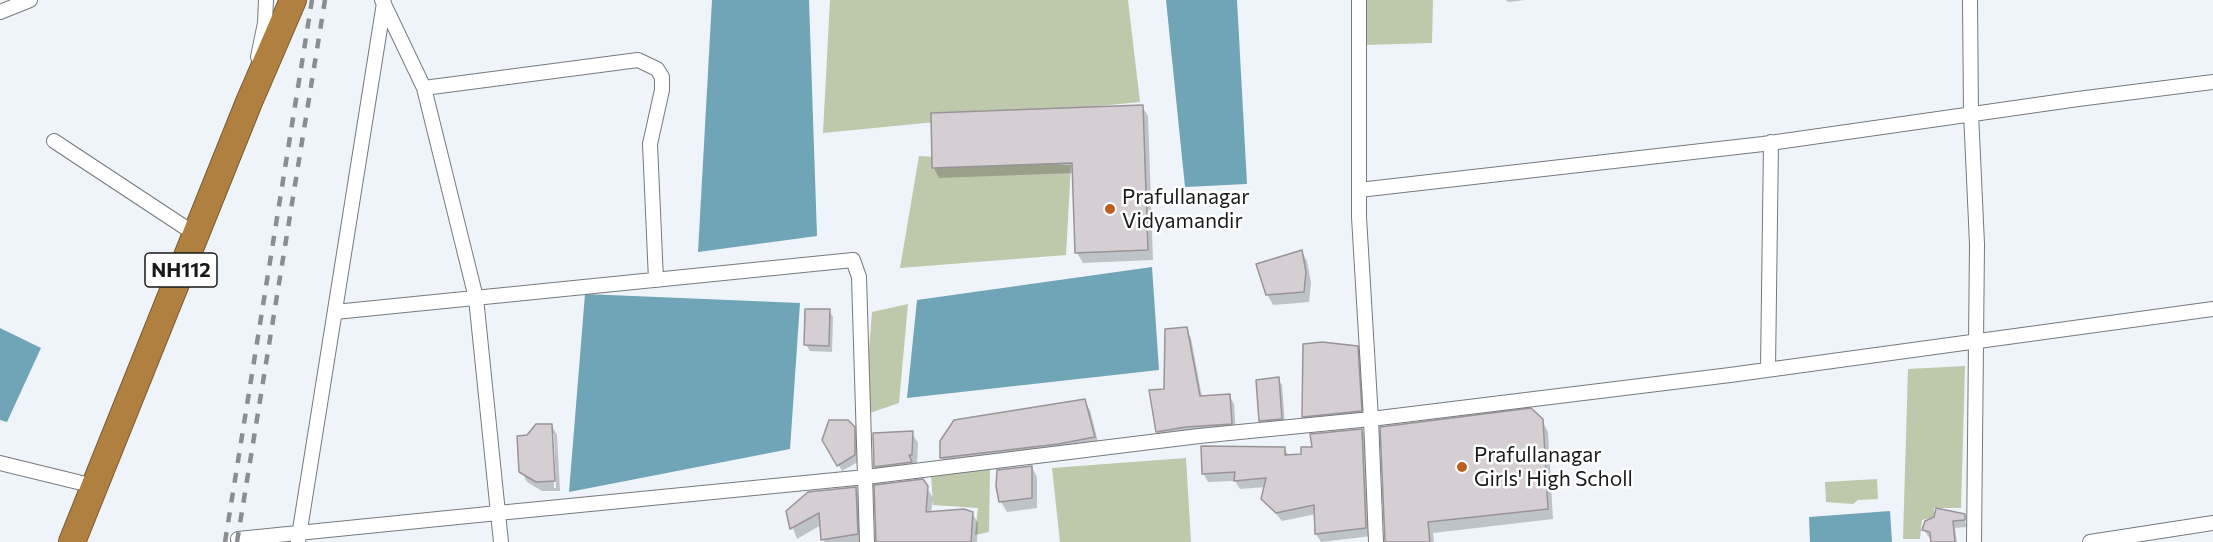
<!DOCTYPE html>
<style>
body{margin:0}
canvas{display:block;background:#eef4f9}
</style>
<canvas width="2213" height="542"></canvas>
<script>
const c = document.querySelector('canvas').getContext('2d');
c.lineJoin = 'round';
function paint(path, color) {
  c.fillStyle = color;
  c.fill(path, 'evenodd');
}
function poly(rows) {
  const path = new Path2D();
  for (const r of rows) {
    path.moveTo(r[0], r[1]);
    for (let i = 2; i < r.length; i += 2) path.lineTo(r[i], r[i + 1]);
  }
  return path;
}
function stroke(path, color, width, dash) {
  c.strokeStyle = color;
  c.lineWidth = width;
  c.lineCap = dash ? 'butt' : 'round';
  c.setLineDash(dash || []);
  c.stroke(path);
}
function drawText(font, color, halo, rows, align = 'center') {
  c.font = font + ' Commissioner,sans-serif';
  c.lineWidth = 5;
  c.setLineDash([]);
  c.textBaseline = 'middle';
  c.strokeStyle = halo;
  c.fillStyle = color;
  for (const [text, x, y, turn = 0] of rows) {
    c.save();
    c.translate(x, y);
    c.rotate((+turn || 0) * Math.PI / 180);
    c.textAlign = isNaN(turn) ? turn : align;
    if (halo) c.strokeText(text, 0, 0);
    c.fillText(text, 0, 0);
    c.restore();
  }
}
paint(poly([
 [830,0,1128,0,1140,102,823,133],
 [1366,0,1433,0,1432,43,1365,45],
 [919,156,1071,165,1066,255,900,268],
 [908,304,899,403,864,415,872,312],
 [1965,366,1961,508,1934,508,1934,517,1922,520,1920,539,1903,539,1908,369],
 [1186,458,1191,542,1060,542,1052,468],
 [990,468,989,532,975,535,978,508,933,505,931,473],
 [1877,479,1878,499,1858,500,1853,504,1826,502,1825,482]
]), '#bec9ab');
paint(poly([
 [712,0,809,0,817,236,698,252],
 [1166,0,1237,0,1247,184,1185,187],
 [1152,267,1159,370,907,398,917,300],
 [585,294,800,303,790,449,569,492],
 [0,328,41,348,7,422,0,420],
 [1890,511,1892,542,1810,542,1809,517]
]), '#70a5b8');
paint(poly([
 [1506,0,1525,0,1508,2],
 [1142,106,1148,116,1153,260,1083,263,1077,253,1074,173,939,178,934,168],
 [1302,252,1307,261,1311,283,1309,302,1273,305,1267,294],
 [829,311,833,317,832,352,810,351,806,345],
 [1186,329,1191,338,1202,397,1229,395,1234,404,1236,433,1162,441,1157,432,1166,390],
 [1357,347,1364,360,1368,424,1311,430,1303,416],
 [1278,379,1282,385,1285,425,1264,427,1260,421],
 [1084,401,1090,410,1099,446,947,467,941,458],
 [1542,420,1548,432,1553,519,1433,533,1434,542,1386,542],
 [551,425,557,435,560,491,542,491,527,482,521,471,528,437],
 [551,434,554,434,556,488,554,488],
 [853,428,858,435,858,462,842,471,824,440],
 [1362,430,1367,439,1371,536,1321,542,1316,534,1316,514,1282,521,1263,499,1266,487,1240,489,1235,481,1208,482,1203,473,1284,448,1289,456,1303,456,1313,449],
 [912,433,918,443,917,465,881,477,875,467],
 [1032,467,1037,477,1037,508,1007,512,1001,502],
 [923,481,933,498,931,513,972,513,978,523,977,542,876,542],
 [856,489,861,499,863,542,824,542,821,525,797,539,787,512],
 [1963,515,1967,527,1955,528,1957,542,1932,542,1924,530]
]), '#0003');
const building = poly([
 [1143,105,1148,250,1075,253,1072,163,932,168,931,113,1143,105],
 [1302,250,1306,272,1304,292,1266,295,1256,264,1302,250],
 [805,309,830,309,829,346,804,345,805,309],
 [1187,327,1200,396,1230,394,1232,424,1186,427,1156,432,1149,390,1164,389,1165,329,1187,327],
 [1322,342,1358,346,1362,411,1302,417,1303,344,1322,342],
 [1279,377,1282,419,1259,421,1256,380,1279,377],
 [1085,399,1095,437,1058,444,940,458,940,441,954,420,1085,399],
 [1531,408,1543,419,1548,509,1428,522,1430,542,1385,542,1380,427,1531,408],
 [829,420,848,420,855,427,855,455,837,466,822,440,829,420],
 [536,424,552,424,555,481,536,482,519,472,517,436,527,435,536,424],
 [1362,429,1366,528,1315,534,1314,505,1276,513,1261,499,1266,478,1234,481,1235,472,1202,474,1201,446,1285,447,1285,455,1301,454,1301,447,1312,447,1310,434,1362,429],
 [913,431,912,455,909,455,912,462,874,467,873,433,913,431],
 [1032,466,1032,498,999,502,996,486,997,470,1032,466],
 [923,479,928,486,926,512,964,509,973,512,971,542,876,542,874,485,923,479],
 [856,487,858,534,821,540,819,513,790,529,786,511,808,492,856,487],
 [1936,508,1965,514,1965,520,1953,521,1955,542,1931,542,1930,532,1922,530,1925,521,1934,517,1936,508]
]);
paint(building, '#d5ced2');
stroke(building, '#9a9397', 1.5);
const street = poly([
 [382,0,424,88,476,298,498,513,866,477,1199,436,1371,419,1359,217,1359,0],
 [1970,0,1971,113,1977,244,1974,542],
 [0,12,30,0],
 [258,57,265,23,266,0],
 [424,88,638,60,657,69,662,77,662,90,650,144,656,280],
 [54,141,195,234],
 [1359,190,1763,144,2078,99,2213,82],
 [335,312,853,260,859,277,867,542],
 [1768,369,1771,142],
 [0,463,94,486],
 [238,539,498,513,501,542],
 [298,542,384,3],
 [1376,542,1371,419,1730,375,2213,309],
 [2090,542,2213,523]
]);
const highway = poly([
 [72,542,249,102,293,0]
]);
stroke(street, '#757a7e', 16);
stroke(highway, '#7a5c33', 28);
stroke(street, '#fff', 14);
stroke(highway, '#af8040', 26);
stroke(poly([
 [225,542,312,0],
 [237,542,325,0]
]), '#8a8e91', 4.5, [10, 10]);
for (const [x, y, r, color] of [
 [1110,209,6,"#be5d1d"],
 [1462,467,6,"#be5d1d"]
]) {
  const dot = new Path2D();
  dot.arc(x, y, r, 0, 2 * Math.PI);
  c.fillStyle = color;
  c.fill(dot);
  stroke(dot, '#fff', 2);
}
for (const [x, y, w] of [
 [181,270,72]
]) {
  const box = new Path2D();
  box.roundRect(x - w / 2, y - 17, w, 34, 4.5);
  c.fillStyle = '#fff';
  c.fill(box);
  stroke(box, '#17191a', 1.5);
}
drawText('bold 20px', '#17191a', null, [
 ["NH112",181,270]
]);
drawText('21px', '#17191a', '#fff', [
 ["Prafullanagar",1122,197],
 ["Vidyamandir",1122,221],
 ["Prafullanagar",1474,455],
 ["Girls' High Scholl",1474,479]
], 'left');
</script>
